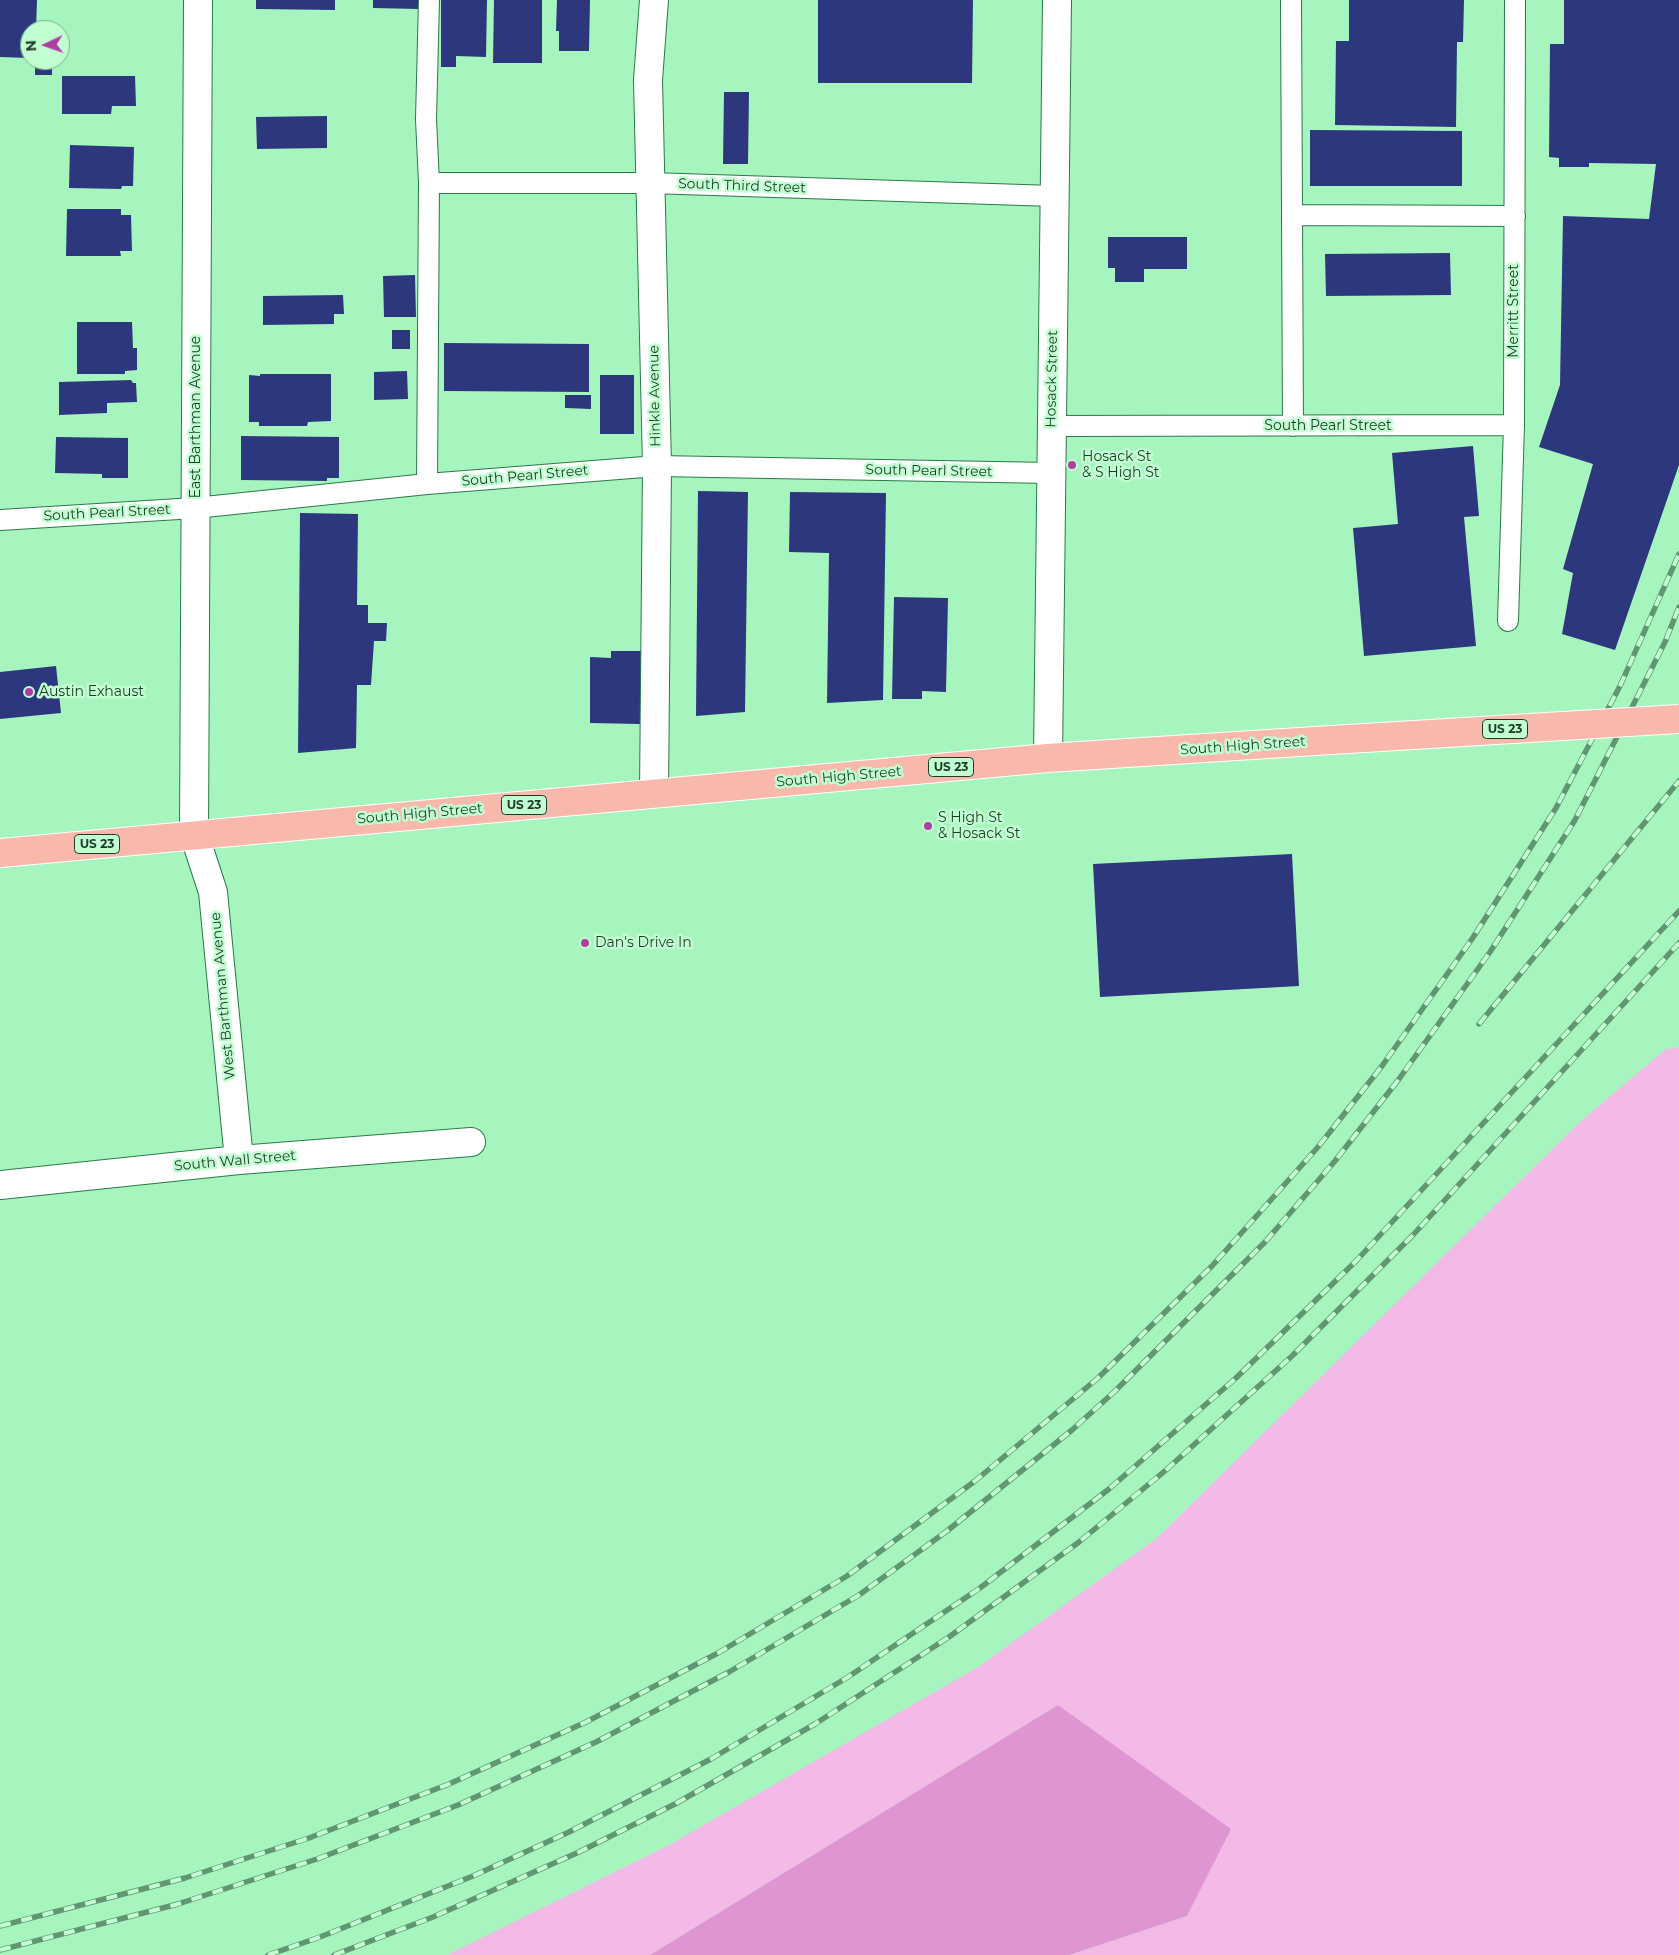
<!DOCTYPE html>
<style>
body{margin:0}
#map{position:relative;width:1679px;height:1955px;overflow:hidden;background:#a7f5be;font-family:Montserrat,sans-serif}
canvas{display:block}
.north{position:absolute;left:20px;top:20px;width:50px;height:50px;box-sizing:border-box;background:#c1ffd2;border:1px solid #7fb18d;border-radius:50%;rotate:267deg;font-size:14px;font-weight:700;line-height:20px;text-align:center;color:#1b3b26}
.north::after{content:'';display:block;margin:auto;width:18px;height:22px;background:#ac3f9f;clip-path:polygon(50% 0,100% 100%,50% 72%,0 100%)}
</style>
<div id="map">
<canvas width="1679" height="1955"></canvas>
<div class="north">N</div>
</div>
<script>
const c = document.querySelector('canvas').getContext('2d');
c.lineJoin = 'round';
function paint(path, color) {
  c.fillStyle = color;
  c.fill(path, 'evenodd');
}
function poly(rows) {
  const path = new Path2D();
  for (const r of rows) {
    path.moveTo(r[0], r[1]);
    for (let i = 2; i < r.length; i += 2) path.lineTo(r[i], r[i + 1]);
  }
  return path;
}
function stroke(path, color, width, dash) {
  c.strokeStyle = color;
  c.lineWidth = width;
  c.lineCap = dash ? 'butt' : 'round';
  c.setLineDash(dash || []);
  c.stroke(path);
}
function drawText(font, color, halo, rows, align = 'center') {
  c.font = font + ' Montserrat,sans-serif';
  c.lineWidth = 5;
  c.setLineDash([]);
  c.textBaseline = 'middle';
  c.strokeStyle = halo;
  c.fillStyle = color;
  for (const [text, x, y, turn = 0] of rows) {
    c.save();
    c.translate(x, y);
    c.rotate((+turn || 0) * Math.PI / 180);
    c.textAlign = isNaN(turn) ? turn : align;
    if (halo) c.strokeText(text, 0, 0);
    c.fillText(text, 0, 0);
    c.restore();
  }
}
paint(poly([
 [1679,1047,1679,1955,1069,1955,1187,1916,1058,1705,650,1955,447,1955,669,1845,978,1667,1156,1539,1581,1121,1666,1049]
]), '#f3bae8');
paint(poly([
 [1058,1705,1231,1829,1187,1916,1069,1955,650,1955]
]), '#e095d3');
paint(poly([
 [0,0,37,0,36,30,30,30,30,58,0,57],
 [256,0,335,0,335,10,256,9],
 [373,0,418,0,418,9,373,8],
 [441,0,487,0,486,57,456,56,456,67,441,67],
 [494,0,542,0,542,63,493,63],
 [557,0,590,0,589,51,559,51,559,31,556,31],
 [818,0,973,0,972,83,818,83],
 [1349,0,1464,0,1463,42,1457,42,1456,127,1335,125,1336,41,1349,41],
 [1564,0,1679,0,1679,465,1615,650,1562,634,1573,573,1563,569,1593,464,1539,447,1560,385,1563,216,1649,219,1656,164,1589,163,1589,167,1559,167,1559,158,1549,157,1550,44,1564,44],
 [35,60,52,60,52,75,35,75],
 [62,76,135,76,136,106,112,106,111,114,62,114],
 [724,92,749,92,748,164,723,164],
 [327,116,327,148,257,149,256,117],
 [1310,130,1462,131,1462,186,1310,186],
 [70,145,134,147,133,186,122,186,121,189,69,188],
 [67,209,121,209,121,215,131,215,132,251,120,251,121,256,66,256],
 [1108,237,1187,237,1187,269,1144,269,1144,282,1115,282,1115,268,1108,268],
 [1450,253,1451,295,1326,296,1325,254],
 [415,275,416,317,384,317,383,276],
 [343,295,344,314,334,314,334,324,263,325,263,296],
 [77,322,132,322,133,348,137,348,137,370,125,371,125,374,77,374],
 [392,330,410,330,410,349,392,349],
 [444,343,589,344,589,392,444,391],
 [407,371,408,399,374,400,374,372],
 [260,374,331,374,331,421,308,422,307,426,259,426,259,422,249,422,249,375,260,376],
 [600,375,634,375,634,434,600,434],
 [131,380,133,383,136,383,137,402,107,403,107,413,59,415,59,382],
 [565,395,591,395,591,409,565,408],
 [241,436,339,437,339,478,327,478,327,481,241,480],
 [56,437,128,438,128,478,102,478,102,474,55,473],
 [1473,446,1479,516,1464,517,1476,646,1364,656,1353,528,1398,524,1392,453],
 [698,491,748,492,745,712,696,716],
 [790,492,886,493,883,700,827,703,829,553,789,552],
 [300,513,358,514,357,605,368,605,368,623,387,623,386,641,374,641,371,685,357,685,356,748,298,753],
 [894,597,948,598,946,692,922,691,922,699,892,699],
 [611,651,641,651,640,724,590,723,590,657,611,658],
 [56,666,61,713,0,719,0,672],
 [1292,854,1299,986,1100,997,1093,864]
]), '#2d377e');
const service = poly([
 [1291,0,1293,426],
 [429,183,650,183,1054,196],
 [1292,215,1515,216],
 [1052,426,1514,425],
 [427,484,429,183,426,119,429,0],
 [0,520,195,508,427,484,657,466,1051,473],
 [1508,621,1514,425,1515,0]
]);
const minor = poly([
 [198,0,194,834,213,892,239,1160],
 [654,0,648,80,657,466,654,793],
 [1048,758,1057,0],
 [0,1185,239,1160,471,1142]
]);
const primary = poly([
 [0,853,1048,758,1331,740]
]);
stroke(service, '#2b7949', 22);
stroke(minor, '#2b7949', 30);
stroke(primary, '#fff', 30);
stroke(service, '#fff', 20);
stroke(minor, '#fff', 28);
stroke(primary, '#f8b9ac', 28);
const rail = poly([
 [1479,1024,1679,781],
 [0,1926,185,1878,309,1838,449,1784,586,1722,718,1653,847,1576,975,1481,1098,1378,1212,1266,1318,1147,1382,1066,1472,939,1556,808,1620,686,1679,554],
 [0,1950,178,1904,317,1859,458,1805,596,1742,729,1672,859,1595,947,1531,1072,1430,1114,1392,1265,1242,1335,1161,1399,1079,1490,952,1575,820,1665,642,1679,607],
 [268,1955,320,1937,473,1876,569,1832,711,1759,848,1677,980,1588,1109,1489,1236,1378,1357,1260,1679,911],
 [334,1955,433,1917,579,1852,675,1804,815,1724,949,1637,1079,1542,1166,1470,1292,1356,1413,1235,1679,943]
]);
stroke(rail, '#609671', 5.5);
stroke(rail, '#c1ffd2', 4, [11]);
const primaryBridge = poly([
 [1331,740,1679,719]
]);
stroke(primaryBridge, '#fff', 30, []);
stroke(primaryBridge, '#f8b9ac', 28);
for (const [x, y, r, color] of [
 [1072,465,5,"#ac3f9f"],
 [29,692,5,"#ac3f9f"],
 [928,826,5,"#ac3f9f"],
 [585,943,5,"#ac3f9f"]
]) {
  const dot = new Path2D();
  dot.arc(x, y, r, 0, 2 * Math.PI);
  c.fillStyle = color;
  c.fill(dot);
  stroke(dot, '#c1ffd2', 2);
}
for (const [x, y, w] of [
 [1505,729,45],
 [951,767,45],
 [524,805,45],
 [97,844,45]
]) {
  const box = new Path2D();
  box.roundRect(x - w / 2, y - 9.5, w, 19, 4);
  c.fillStyle = '#c1ffd2';
  c.fill(box);
  stroke(box, '#1b3b26', 1);
}
drawText('bold 12px', '#1b3b26', null, [
 ["US 23",1505,729],
 ["US 23",951,767],
 ["US 23",524,805],
 ["US 23",97,844]
]);
drawText('14px', '#1b3b26', '#c1ffd2', [
 ["South Third Street",742,186,2],
 ["Merritt Street",1514,311,-90],
 ["Hosack Street",1052,379,-89],
 ["Hinkle Avenue",655,396,-91],
 ["East Barthman Avenue",196,417,-90],
 ["South Pearl Street",1328,426],
 ["South Pearl Street",929,471,1],
 ["South Pearl Street",525,476,-5],
 ["South Pearl Street",107,513,-3],
 ["South High Street",1243,746,-4],
 ["South High Street",839,777,-5],
 ["South High Street",420,814,-5],
 ["West Barthman Avenue",223,996,-95],
 ["South Wall Street",235,1161,-5]
]);
drawText('14px', '#1b3b26', '#c1ffd2', [
 ["Hosack St",1082,457],
 ["& S High St",1082,473],
 ["Austin Exhaust",39,692],
 ["S High St",938,818],
 ["& Hosack St",938,834],
 ["Dan's Drive In",595,943]
], 'left');
</script>
